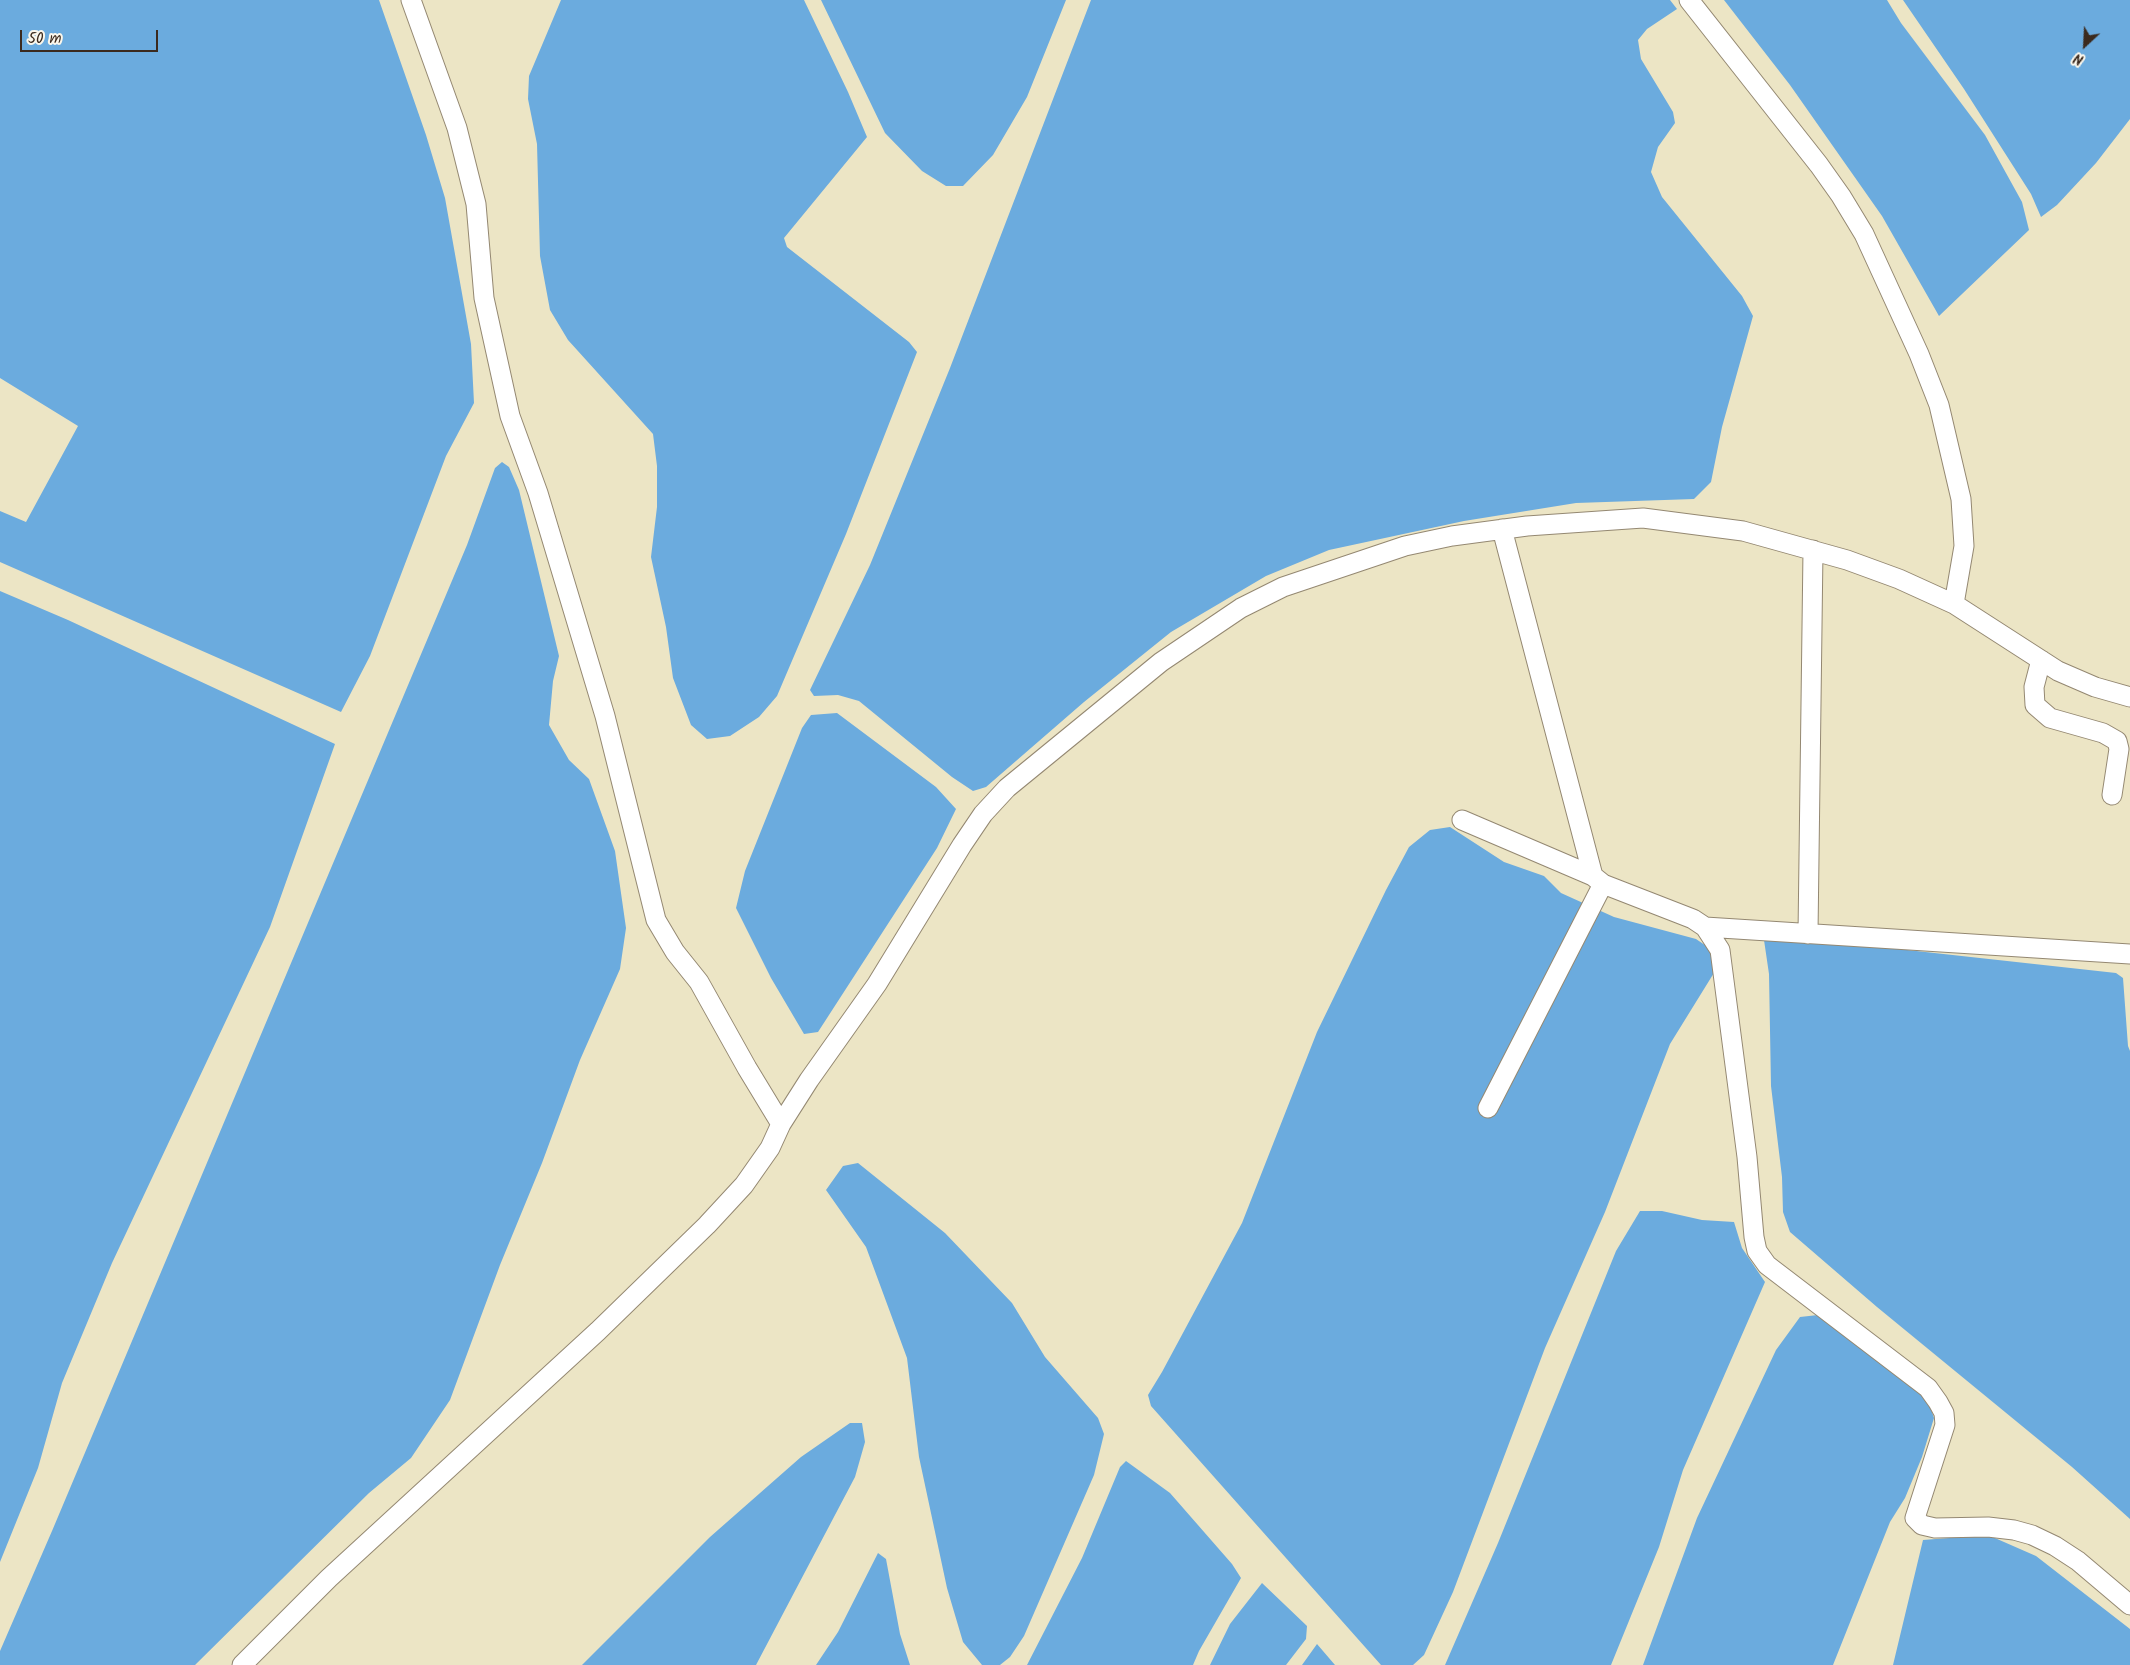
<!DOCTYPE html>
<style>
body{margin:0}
#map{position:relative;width:2130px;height:1665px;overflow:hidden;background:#ece5c5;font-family:Kalam,sans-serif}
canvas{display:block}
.north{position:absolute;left:2060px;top:20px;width:50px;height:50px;-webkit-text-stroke:4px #fbf7ec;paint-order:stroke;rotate:205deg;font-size:14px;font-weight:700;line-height:20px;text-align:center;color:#3b2a1e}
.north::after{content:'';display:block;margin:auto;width:18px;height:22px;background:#3b2a1e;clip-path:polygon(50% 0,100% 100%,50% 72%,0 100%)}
.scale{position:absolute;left:20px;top:30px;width:138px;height:22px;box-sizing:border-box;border:2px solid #3b2a1e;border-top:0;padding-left:6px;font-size:15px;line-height:18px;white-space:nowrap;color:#3b2a1e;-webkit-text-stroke:4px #fbf7ec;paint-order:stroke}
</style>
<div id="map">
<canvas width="2130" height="1665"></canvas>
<div class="north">N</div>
<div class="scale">50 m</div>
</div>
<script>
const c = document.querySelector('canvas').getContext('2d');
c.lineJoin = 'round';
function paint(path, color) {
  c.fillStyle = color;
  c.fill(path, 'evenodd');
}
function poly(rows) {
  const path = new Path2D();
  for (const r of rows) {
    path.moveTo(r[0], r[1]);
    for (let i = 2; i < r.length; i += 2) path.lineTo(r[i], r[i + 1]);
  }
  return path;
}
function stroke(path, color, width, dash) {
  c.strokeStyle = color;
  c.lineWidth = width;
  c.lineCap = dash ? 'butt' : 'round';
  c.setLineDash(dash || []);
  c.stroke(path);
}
paint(poly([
 [0,0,379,0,426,135,445,198,471,344,474,403,446,456,370,656,341,712,0,562,0,511,26,522,78,426,0,378],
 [561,0,804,0,848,92,867,137,784,238,787,247,909,342,917,352,846,534,777,696,759,717,730,736,707,739,691,725,673,678,666,627,651,557,657,507,657,466,653,434,568,340,550,310,540,256,537,144,528,99,529,76],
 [821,0,1066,0,1027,97,993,155,963,186,946,186,922,171,885,133],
 [1091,0,1670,0,1677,9,1647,29,1638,40,1641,59,1673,112,1675,123,1658,147,1651,172,1662,197,1742,296,1753,316,1722,427,1711,482,1694,499,1576,503,1464,521,1329,550,1266,576,1171,632,1084,702,986,787,973,791,952,777,859,701,838,695,814,696,810,690,870,565,950,368],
 [1724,0,1887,0,1901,23,1985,135,2022,202,2029,230,1939,316,1882,216,1790,85],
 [1903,0,2130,0,2130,119,2096,163,2057,205,2041,217,2031,194,1964,89],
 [502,462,509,467,519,490,559,656,553,681,549,725,569,760,589,779,615,851,626,928,620,969,580,1060,542,1163,500,1265,450,1400,411,1458,369,1493,195,1665,0,1665,0,1651,52,1531,467,545,495,468],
 [0,591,68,620,335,744,270,927,112,1263,62,1383,38,1468,0,1562],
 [837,713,936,787,956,809,937,848,818,1032,804,1034,771,978,736,908,745,871,802,728,811,715],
 [1450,827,1504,862,1544,876,1561,893,1614,917,1696,939,1715,952,1717,968,1670,1044,1605,1212,1545,1348,1453,1592,1424,1655,1413,1665,1381,1665,1151,1406,1148,1395,1162,1372,1242,1223,1317,1032,1386,890,1409,847,1430,830],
 [1764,940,1880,947,2116,973,2123,978,2128,1046,2130,1051,2130,1519,2072,1467,1877,1307,1790,1232,1783,1212,1782,1177,1771,1086,1769,974],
 [858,1163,945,1233,1012,1303,1045,1357,1098,1418,1104,1434,1094,1475,1024,1636,1010,1657,1000,1665,982,1665,963,1642,947,1588,919,1457,907,1358,866,1247,826,1190,843,1166],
 [1640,1211,1662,1211,1702,1220,1734,1222,1742,1248,1765,1282,1683,1470,1659,1547,1611,1665,1445,1665,1498,1543,1616,1251],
 [1818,1315,1928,1400,1934,1418,1922,1457,1905,1498,1890,1522,1833,1665,1643,1665,1697,1518,1776,1350,1800,1317],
 [850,1423,862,1423,865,1442,855,1477,756,1665,582,1665,710,1537,801,1457],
 [1126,1461,1170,1493,1232,1564,1241,1578,1199,1651,1193,1665,1027,1665,1082,1558,1120,1467],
 [1988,1535,2036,1556,2130,1629,2130,1665,1893,1665,1923,1540],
 [878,1553,886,1559,900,1634,910,1665,816,1665,838,1632],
 [1262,1583,1307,1626,1306,1639,1286,1665,1210,1665,1230,1624],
 [1317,1644,1335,1665,1302,1665]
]), '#6babde');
const minor = poly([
 [411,0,457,128,476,204,484,298,510,416,538,493,605,716,656,920,675,952,699,982,747,1068,781,1124],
 [1689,0,1819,165,1841,196,1864,234,1919,354,1939,405,1961,499,1964,546,1954,604],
 [1502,529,1593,876,1603,884,1693,919,1705,927,1720,950,1747,1157,1754,1237,1757,1251,1767,1265,1928,1388,1938,1402,1944,1413,1945,1425,1915,1518,1922,1525,1935,1528,1988,1527,2014,1530,2032,1535,2055,1546,2078,1561,2130,1605],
 [2041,660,2034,687,2035,705,2050,718,2103,733,2117,741,2119,749,2112,795],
 [1462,820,1593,876],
 [1705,927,2130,954],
 [1808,934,1813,550],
 [1488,1108,1603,884],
 [242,1665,329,1578,598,1331,707,1225,744,1185,770,1148,781,1124,809,1080,877,984,962,845,983,814,1007,788,1161,662,1241,608,1283,587,1405,546,1452,536,1527,526,1643,518,1743,531,1847,560,1899,579,1954,604,2058,671,2095,687,2130,697]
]);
stroke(minor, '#948872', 21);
stroke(minor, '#fff', 19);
</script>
